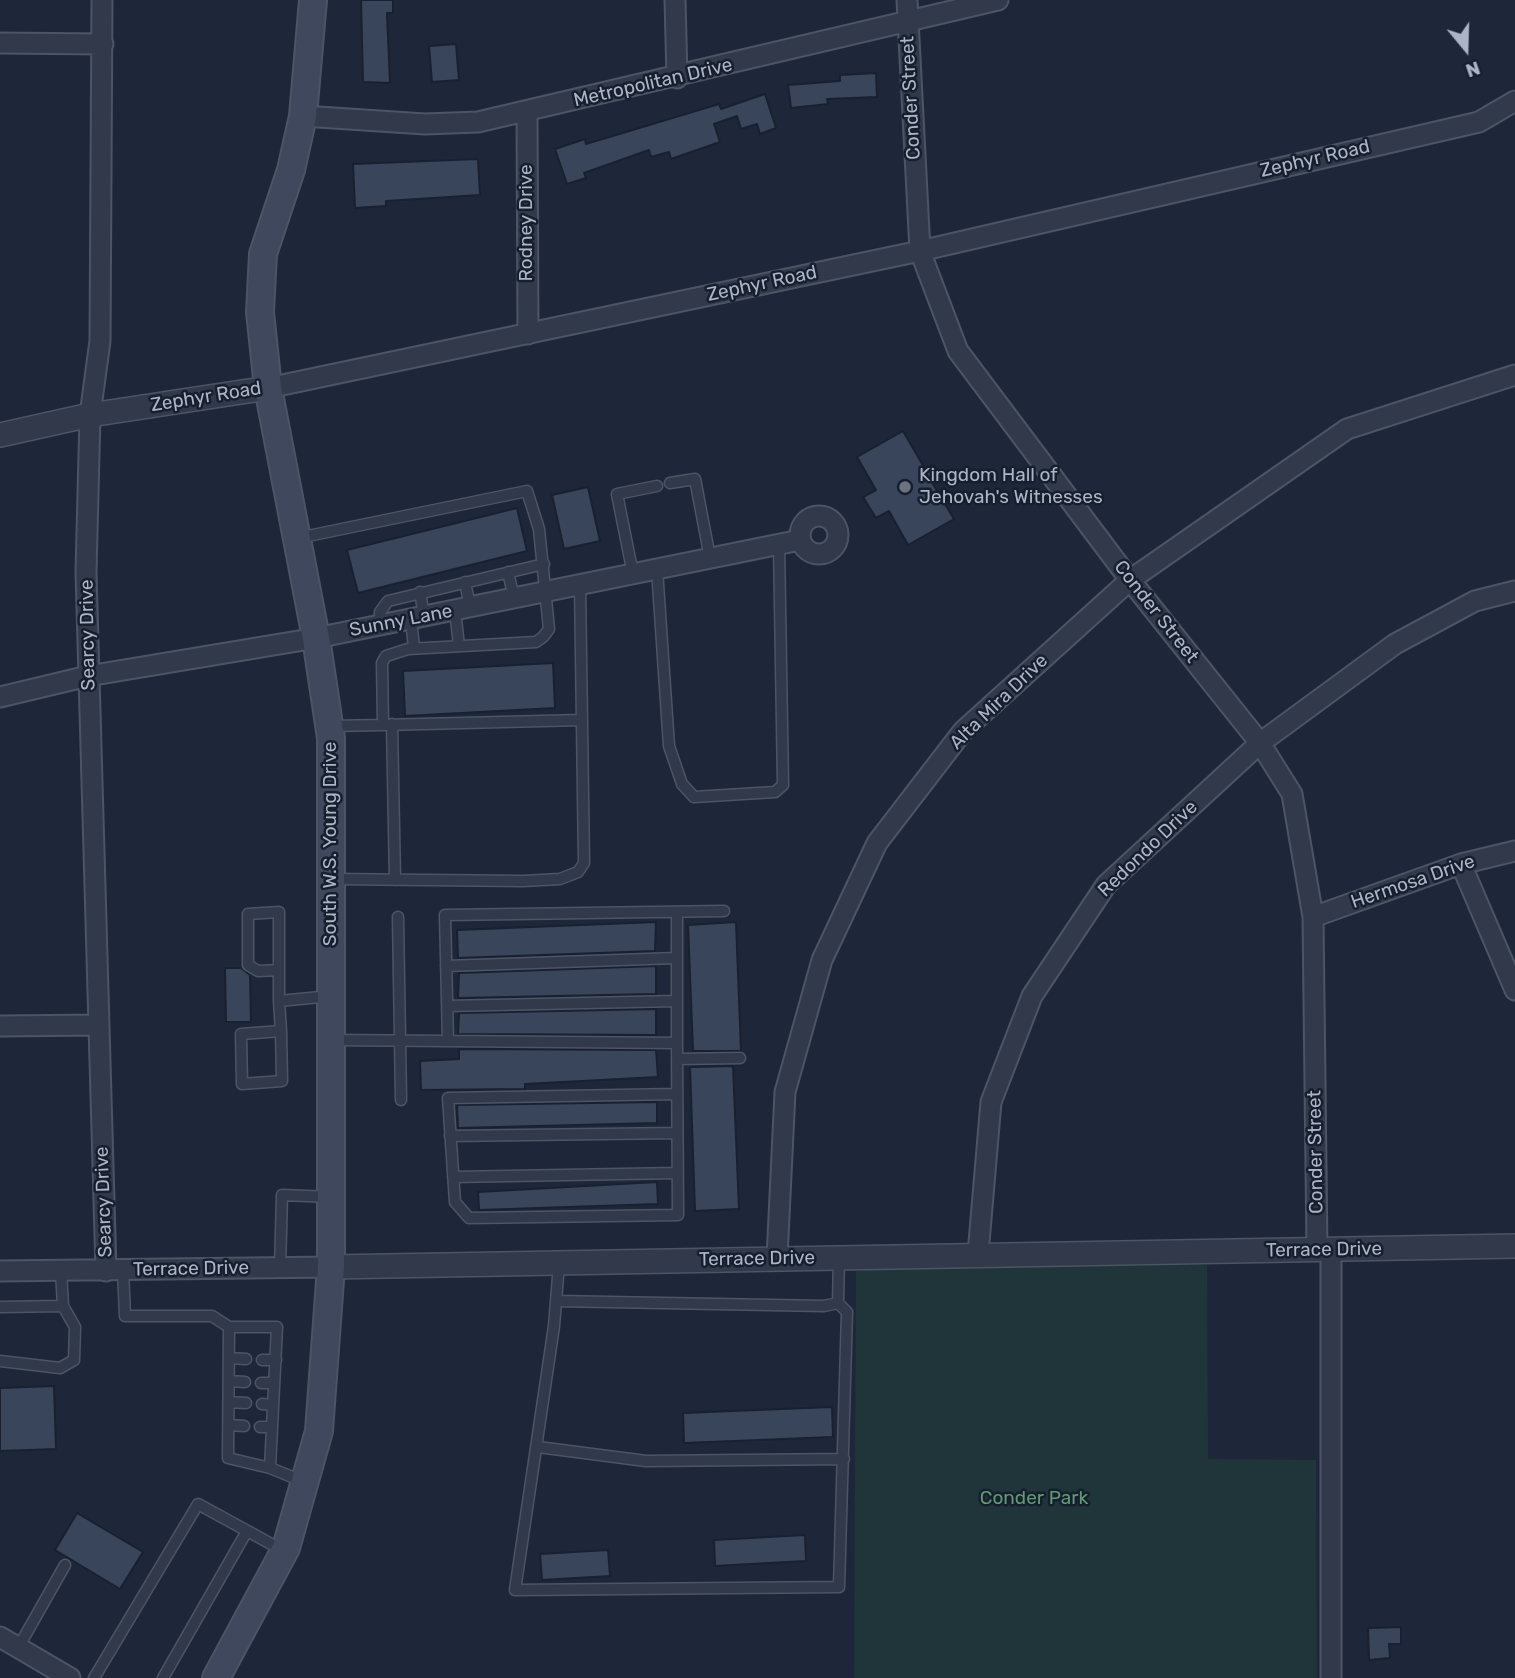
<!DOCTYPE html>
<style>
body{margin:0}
#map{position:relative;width:1515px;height:1678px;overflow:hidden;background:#1e2739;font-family:Rubik,sans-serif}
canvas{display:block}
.north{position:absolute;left:1431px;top:14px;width:70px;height:70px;-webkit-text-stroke:5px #171f2e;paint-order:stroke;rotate:161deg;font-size:19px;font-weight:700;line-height:28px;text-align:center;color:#acb4c7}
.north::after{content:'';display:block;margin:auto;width:24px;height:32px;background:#acb4c7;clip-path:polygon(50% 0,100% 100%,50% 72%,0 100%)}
</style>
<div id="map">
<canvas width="1515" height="1678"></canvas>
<div class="north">N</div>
</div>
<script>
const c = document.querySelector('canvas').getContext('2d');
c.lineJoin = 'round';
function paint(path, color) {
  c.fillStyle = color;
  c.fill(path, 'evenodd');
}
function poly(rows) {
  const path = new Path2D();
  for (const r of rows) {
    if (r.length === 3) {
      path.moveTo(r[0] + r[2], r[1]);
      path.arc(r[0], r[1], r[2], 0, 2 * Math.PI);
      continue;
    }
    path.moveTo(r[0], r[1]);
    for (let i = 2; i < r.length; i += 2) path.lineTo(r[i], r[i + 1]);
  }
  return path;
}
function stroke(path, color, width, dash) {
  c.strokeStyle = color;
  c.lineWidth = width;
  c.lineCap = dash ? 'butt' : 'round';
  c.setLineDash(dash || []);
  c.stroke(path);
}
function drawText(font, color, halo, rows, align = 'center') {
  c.font = font + ' Rubik,sans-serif';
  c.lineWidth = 5;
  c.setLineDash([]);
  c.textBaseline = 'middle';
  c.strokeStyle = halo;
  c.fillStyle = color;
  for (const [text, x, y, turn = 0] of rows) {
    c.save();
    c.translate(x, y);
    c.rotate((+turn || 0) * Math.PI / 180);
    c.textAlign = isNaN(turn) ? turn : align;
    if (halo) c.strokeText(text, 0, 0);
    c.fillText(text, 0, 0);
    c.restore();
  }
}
paint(poly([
 [1207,1265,1208,1459,1316,1460,1317,1678,854,1678,856,1268]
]), '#20353a');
const building = poly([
 [361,0,393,0,393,13,387,13,390,83,363,82,361,0],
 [456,44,459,80,432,82,429,46,456,44],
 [876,73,877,97,827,99,828,104,791,108,788,85,840,81,840,75,876,73],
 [765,94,776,128,760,134,757,124,741,129,737,116,714,124,720,142,671,159,669,152,651,157,649,150,584,173,586,178,567,184,555,149,585,139,586,144,719,104,721,109,765,94],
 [478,159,480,195,386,201,386,206,355,208,353,164,478,159],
 [903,431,925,469,933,464,942,479,933,484,954,519,908,545,889,511,876,518,863,497,876,490,857,457,903,431],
 [588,487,600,541,564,549,552,495,588,487],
 [517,508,527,551,358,593,347,550,517,508],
 [553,663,555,708,405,716,403,671,553,663],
 [656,922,655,951,458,958,457,930,656,922],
 [736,922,741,1051,693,1051,688,925,736,922],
 [656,966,656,994,458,998,459,973,656,966],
 [225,968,241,968,250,975,251,1022,226,1022,225,968],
 [656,1009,656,1035,458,1034,459,1013,656,1009],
 [459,1049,656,1050,658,1077,525,1084,525,1089,421,1090,420,1061,459,1059,459,1049],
 [733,1066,739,1209,695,1211,690,1067,733,1066],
 [657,1102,657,1123,458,1128,457,1105,657,1102],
 [657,1182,658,1204,479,1210,478,1192,657,1182],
 [54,1386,56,1449,0,1451,0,1388,54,1386],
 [832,1407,833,1437,684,1443,683,1413,832,1407],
 [77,1513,143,1552,120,1589,55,1550,77,1513],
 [805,1535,806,1561,715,1566,714,1540,805,1535],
 [608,1550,610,1576,542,1580,540,1554,608,1550],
 [1401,1627,1401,1644,1389,1644,1390,1658,1369,1660,1368,1628,1401,1627]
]);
paint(building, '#39455a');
stroke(building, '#192130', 2);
const service = poly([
 [670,483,695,479,710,558],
 [298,538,527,491,539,529,549,629,543,637,536,642,408,649,386,656,382,663,383,725,330,726],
 [657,569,669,746,682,784,694,797,775,792,783,785,779,544],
 [508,572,514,598],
 [633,574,617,494,657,486],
 [465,582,470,607],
 [420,592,424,616],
 [455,610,459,646],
 [411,619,414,648],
 [380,625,380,612,388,601,544,564],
 [392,724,395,880],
 [383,725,582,720],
 [331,879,523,881,560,879,578,872,584,863,580,585],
 [677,912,677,1043],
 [398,917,401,1100],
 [446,966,677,958],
 [279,970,258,971,248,965,248,914,279,912,279,1001,331,996],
 [279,1001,281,1031,282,1081,242,1084,241,1034,281,1031],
 [448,1006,677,1001],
 [331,1040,677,1043,678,1215,469,1218,455,1202,448,1098,677,1094],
 [448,1041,445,915,724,911],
 [677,1059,740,1058],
 [450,1136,677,1133],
 [453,1177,677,1173],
 [559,1264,554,1326,515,1590,839,1587,847,1312,838,1303,839,1257],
 [280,1268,282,1195,331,1197],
 [123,1270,125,1316,212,1316,229,1327,277,1327,270,1468,302,1481],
 [556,1301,824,1306,838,1303],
 [0,1307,63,1306],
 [229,1327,228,1458,270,1468],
 [229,1358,246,1359],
 [262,1360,276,1360],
 [0,1361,60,1368,74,1360,75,1327,63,1306,61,1271],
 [229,1381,245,1382],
 [261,1383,274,1383],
 [229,1402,246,1403],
 [262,1404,273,1405],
 [229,1425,244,1426],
 [260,1427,272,1427],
 [538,1447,646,1461,844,1459],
 [18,1648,65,1565],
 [94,1678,198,1504,284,1551],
 [163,1678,247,1531]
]);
const minor = poly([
 [102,0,100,341,90,415,86,572,106,1271],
 [675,0,677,78],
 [907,0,920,251,958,351,1130,580,1260,743,1292,794,1313,917,1317,1250],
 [0,43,103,44],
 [527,113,528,334],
 [303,116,425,124,478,122,998,0],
 [268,388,920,251,1479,122,1515,101],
 [819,535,19],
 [0,697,88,676,316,638,800,540],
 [1461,864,1515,990],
 [1313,917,1461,864,1515,851],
 [0,1026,99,1025],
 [1331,1250,1331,1678],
 [978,1254,991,1102,1032,996,1106,885,1260,743,1395,644,1475,601,1515,591],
 [777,1258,785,1092,822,960,877,843,963,731,1130,580,1347,429,1515,375],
 [0,1271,331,1267],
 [0,1637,70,1678]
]);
const tertiary = poly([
 [0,435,90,415,268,388],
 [331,1267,1515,1246]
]);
const secondary = poly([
 [216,1678,286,1548,319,1431,331,1267,331,738,316,638,268,388,260,312,263,254,291,170,303,116,313,0]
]);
stroke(service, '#4c5465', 13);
stroke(minor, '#4c5465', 23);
stroke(tertiary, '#4c5465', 26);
stroke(secondary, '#4c5465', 30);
stroke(service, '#32394a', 10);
stroke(minor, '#32394a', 19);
stroke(tertiary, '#32394a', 23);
stroke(secondary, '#3f485d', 26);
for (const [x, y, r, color] of [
 [905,487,7,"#6b7280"]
]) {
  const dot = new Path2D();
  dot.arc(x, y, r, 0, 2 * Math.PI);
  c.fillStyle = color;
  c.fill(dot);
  stroke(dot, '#171f2e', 2.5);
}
drawText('19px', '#acb4c7', '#171f2e', [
 ["Metropolitan Drive",653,83,-13],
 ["Conder Street",911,98,-93],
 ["Zephyr Road",1315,159,-13],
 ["Rodney Drive",527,223,-90],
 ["Zephyr Road",762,284,-12],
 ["Zephyr Road",206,397,-9],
 ["Conder Street",1156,612,52],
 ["Sunny Lane",401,621,-11],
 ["Searcy Drive",88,635,-91],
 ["Alta Mira Drive",999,702,-44],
 ["South W.S. Young Drive",331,844,-90],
 ["Redondo Drive",1148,849,-44],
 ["Hermosa Drive",1413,882,-19],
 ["Conder Street",1316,1152,-91],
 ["Searcy Drive",104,1202,-92],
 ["Terrace Drive",1324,1250,-1],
 ["Terrace Drive",757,1259,-1],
 ["Terrace Drive",191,1269,-1]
]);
drawText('19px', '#acb4c7', '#171f2e', [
 ["Kingdom Hall of",919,476],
 ["Jehovah's Witnesses",919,498]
], 'left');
drawText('19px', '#619973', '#171f2e', [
 ["Conder Park",1034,1499]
]);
</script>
